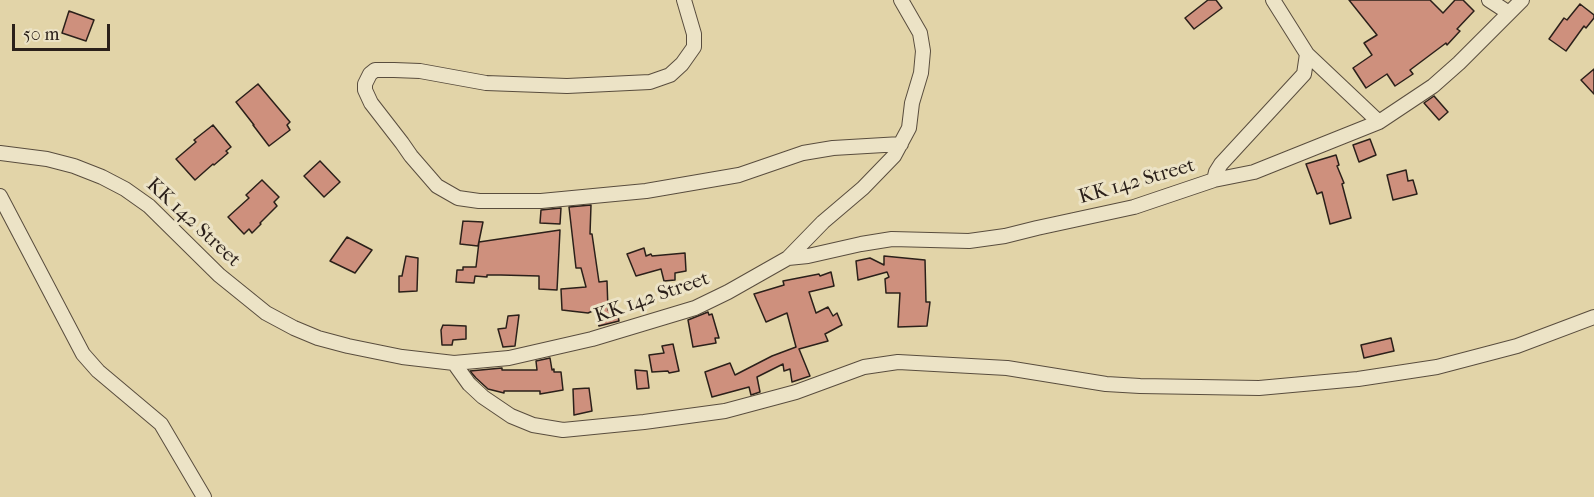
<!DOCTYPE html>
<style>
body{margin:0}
#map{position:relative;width:1594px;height:497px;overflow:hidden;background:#e2d4a8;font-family:"IM FELL French Canon",serif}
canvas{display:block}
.scale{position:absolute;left:12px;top:24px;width:98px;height:27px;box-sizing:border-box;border:3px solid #2b201a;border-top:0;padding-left:8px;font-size:18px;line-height:21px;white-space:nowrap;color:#2b201a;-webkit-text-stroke:4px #ece3c6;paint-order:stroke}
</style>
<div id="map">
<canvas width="1594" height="497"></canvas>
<div class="scale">50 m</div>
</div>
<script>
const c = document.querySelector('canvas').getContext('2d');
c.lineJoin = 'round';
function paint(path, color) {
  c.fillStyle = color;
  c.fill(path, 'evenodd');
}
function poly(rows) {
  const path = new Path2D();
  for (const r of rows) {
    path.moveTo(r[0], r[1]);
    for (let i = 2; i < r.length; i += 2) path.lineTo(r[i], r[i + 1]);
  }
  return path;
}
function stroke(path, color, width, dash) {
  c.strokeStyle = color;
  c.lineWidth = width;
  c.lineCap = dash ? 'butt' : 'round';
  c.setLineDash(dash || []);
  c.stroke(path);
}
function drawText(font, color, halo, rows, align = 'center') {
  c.font = font + ' "IM FELL French Canon",serif';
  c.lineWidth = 6;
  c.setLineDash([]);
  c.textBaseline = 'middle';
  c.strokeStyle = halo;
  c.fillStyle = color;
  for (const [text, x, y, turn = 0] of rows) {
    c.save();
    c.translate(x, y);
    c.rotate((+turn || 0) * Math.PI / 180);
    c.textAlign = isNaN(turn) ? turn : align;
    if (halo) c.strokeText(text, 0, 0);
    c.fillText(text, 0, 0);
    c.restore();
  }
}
const building = poly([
 [1208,0,1216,0,1222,8,1194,29,1185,18,1208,0],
 [1349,0,1430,0,1443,13,1455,0,1463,0,1474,11,1457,29,1460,31,1447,45,1446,43,1410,70,1413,74,1395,86,1387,74,1366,88,1353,68,1372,55,1364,43,1377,35,1349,0],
 [1580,4,1594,15,1594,18,1586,28,1584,26,1566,51,1549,39,1564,18,1567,20,1580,4],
 [69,11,94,20,86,41,62,33,69,11],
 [1594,69,1594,94,1581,80,1594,69],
 [258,84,290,122,287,125,290,130,269,146,253,125,254,125,236,102,258,84],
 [1434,96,1448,112,1439,120,1424,103,1434,96],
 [213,125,231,147,226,151,228,153,214,165,213,164,195,180,176,159,196,142,194,140,213,125],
 [1370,139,1376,155,1359,162,1353,145,1370,139],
 [1336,155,1339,165,1337,166,1344,183,1342,184,1351,218,1330,224,1322,192,1317,194,1306,164,1336,155],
 [320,161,340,182,324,197,304,176,320,161],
 [1406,170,1408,181,1413,180,1417,194,1393,200,1387,175,1406,170],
 [262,180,279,197,274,202,277,206,260,223,261,224,252,233,249,229,244,234,228,217,249,198,246,195,262,180],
 [591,205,590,234,592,234,599,282,607,281,608,310,616,307,619,321,599,326,595,310,588,313,562,310,561,289,586,287,581,268,576,268,569,207,591,205],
 [561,208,560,224,540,223,541,210,561,208],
 [463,221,483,222,478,246,460,244,463,221],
 [560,230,557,290,539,289,539,276,501,275,487,275,487,277,475,276,474,283,456,282,457,270,463,270,463,267,476,267,479,242,560,230],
 [347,237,372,250,355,273,330,261,347,237],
 [644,248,646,256,651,254,652,256,685,253,686,271,675,273,675,280,664,281,661,269,636,276,627,254,644,248],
 [406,256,418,258,417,291,399,292,399,276,402,276,406,256],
 [884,256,925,260,926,302,930,302,927,326,898,327,900,293,886,293,885,279,889,277,887,272,858,280,856,261,870,258,884,265,884,256],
 [831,272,834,286,809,292,816,313,828,307,833,316,837,313,842,325,825,334,828,341,799,349,810,376,792,382,790,369,784,371,783,364,757,377,760,392,751,395,749,387,712,397,705,372,730,363,735,375,772,356,796,347,787,313,766,322,754,294,784,285,783,281,819,274,820,276,831,272],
 [708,312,709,315,712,314,719,338,715,338,716,343,693,347,688,320,708,312],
 [519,315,515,346,503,347,498,329,506,328,508,316,519,315],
 [443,325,466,326,466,339,453,340,452,345,442,345,441,330,443,325],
 [1391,338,1394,351,1364,358,1361,345,1391,338],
 [673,344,679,371,669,373,668,371,652,372,649,355,664,353,662,346,673,344],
 [550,358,552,370,554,369,554,372,561,372,563,390,540,394,540,391,504,391,504,393,488,389,476,378,470,371,502,368,502,370,537,370,536,361,550,358],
 [635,370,647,371,649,388,637,389,635,370],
 [589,388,592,411,574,415,573,389,589,388]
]);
paint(building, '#ce907d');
stroke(building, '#2b201a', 1.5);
const street = poly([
 [684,0,694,34,694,47,682,64,670,75,650,82,567,86,486,83,420,71,394,70,375,70,370,74,365,84,365,90,371,103,402,143,411,156,437,186,458,198,479,201,541,201,646,191,739,175,803,153,833,148,901,144],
 [1273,0,1307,54,1379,122],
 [1489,0,1509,13],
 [0,153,47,159,74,166,102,177,125,189,149,206,219,275,245,296,266,313,294,328,318,338,348,346,402,357,454,363,509,358,592,339,695,308,728,292,788,258,808,256,861,244,892,239,969,241,1005,236,1037,228,1134,207,1214,180,1254,172,1379,122,1433,86,1459,63,1522,0],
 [1214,180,1216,172,1221,164,1304,74,1307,54],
 [0,196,83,354,98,371,161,424,204,497],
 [788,258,823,222,863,188,894,156,909,128,912,103,921,73,923,51,920,33,901,0],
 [454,363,469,384,483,397,511,416,533,425,563,430,644,422,725,411,796,392,864,367,898,362,1007,368,1106,384,1140,386,1259,388,1358,379,1437,367,1517,346,1594,317]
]);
stroke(street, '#594d3e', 16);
stroke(street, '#ece3c6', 14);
drawText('20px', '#2b201a', '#ece3c6', [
 ["KK 142 Street",1137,182,-16],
 ["KK 142 Street",193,223,43],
 ["KK 142 Street",652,298,-19]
]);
</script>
